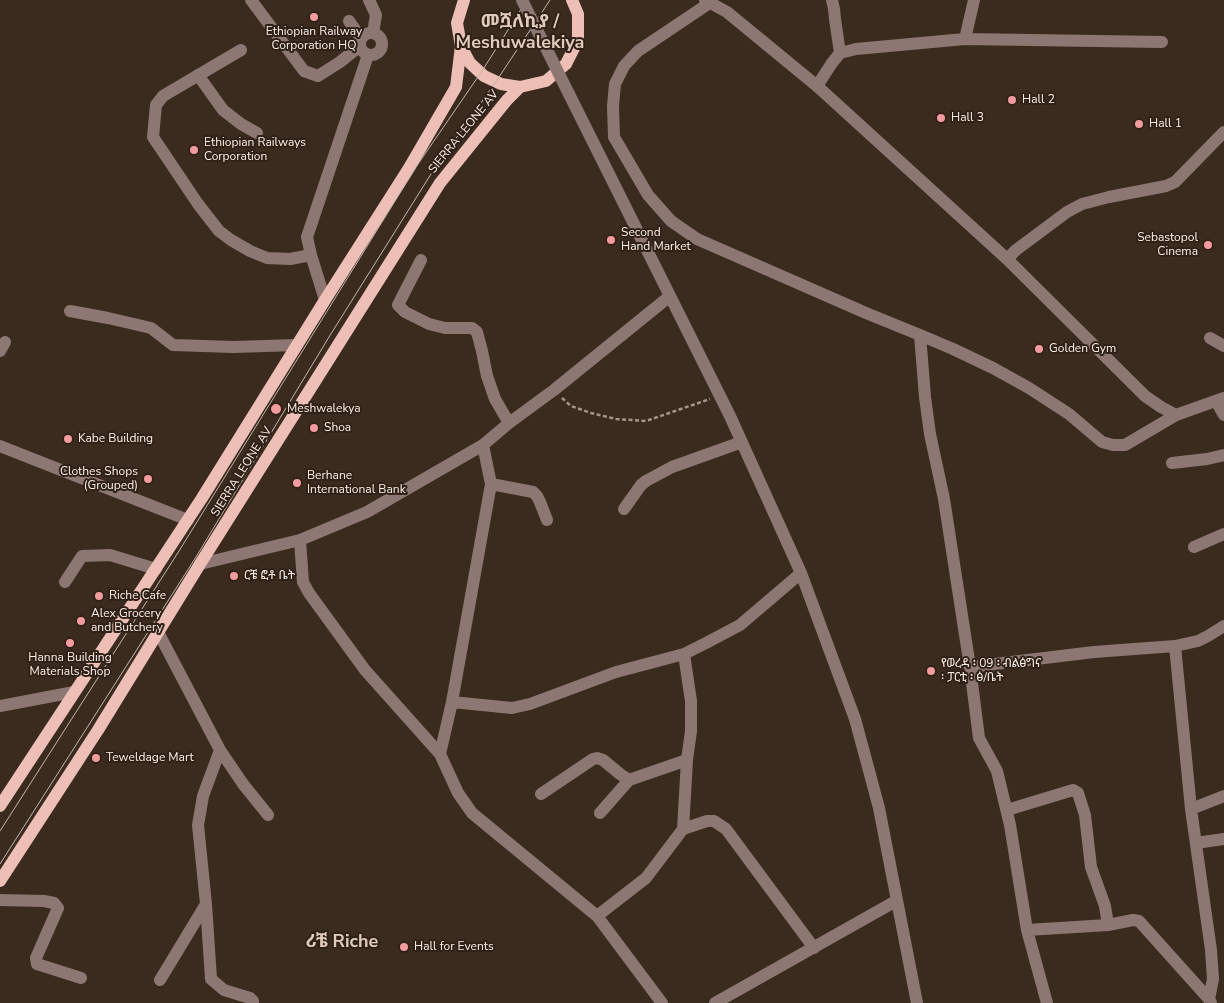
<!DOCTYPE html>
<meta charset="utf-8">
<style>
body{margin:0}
canvas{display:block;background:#3b2b1f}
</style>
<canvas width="1224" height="1003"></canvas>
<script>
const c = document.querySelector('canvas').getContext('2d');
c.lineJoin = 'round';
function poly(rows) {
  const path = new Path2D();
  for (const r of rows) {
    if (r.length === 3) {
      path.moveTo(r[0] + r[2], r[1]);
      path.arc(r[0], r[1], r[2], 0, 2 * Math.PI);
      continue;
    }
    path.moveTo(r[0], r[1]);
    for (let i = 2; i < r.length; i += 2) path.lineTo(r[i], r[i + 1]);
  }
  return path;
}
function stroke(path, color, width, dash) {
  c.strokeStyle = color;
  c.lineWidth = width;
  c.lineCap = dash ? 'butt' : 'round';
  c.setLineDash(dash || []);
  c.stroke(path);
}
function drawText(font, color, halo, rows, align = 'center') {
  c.font = font + ' "Nunito Sans","Noto Sans Ethiopic",sans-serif';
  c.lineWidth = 4;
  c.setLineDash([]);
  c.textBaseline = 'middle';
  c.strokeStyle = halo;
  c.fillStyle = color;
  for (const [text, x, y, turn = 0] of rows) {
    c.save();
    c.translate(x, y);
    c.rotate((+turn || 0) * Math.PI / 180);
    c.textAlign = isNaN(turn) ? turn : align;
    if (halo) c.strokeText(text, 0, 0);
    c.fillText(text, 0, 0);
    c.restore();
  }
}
stroke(poly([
 [562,398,571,406,591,413,616,419,646,421,710,399]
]), '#a3968c', 2.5, [4, 2.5]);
stroke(poly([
 [251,0,304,71,318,76,340,62,360,46],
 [369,0,376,15,373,33],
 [705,0,727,12,817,86,1007,259,1145,396,1161,407,1176,415,1224,398],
 [832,0,834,9,835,19,840,53],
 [711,2,638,51,624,66,615,84,613,106,614,137,648,195,671,221,697,239,866,313,920,335,925,397,930,434,944,499,970,667,1094,652,1175,646,1198,641,1208,636,1224,626],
 [349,21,361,38],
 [371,44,11],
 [965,39,974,0],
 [241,50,163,96,156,105,153,137,198,204,219,231,231,240,250,251,267,258,290,259,311,255],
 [198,75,223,110,241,124,257,133],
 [817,86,832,63,840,53,856,49,965,39,1162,42],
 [569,94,730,416,801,573,855,719,868,767,879,808,917,1003],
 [1007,259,1016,250,1067,212,1082,204,1109,197,1166,186,1175,182,1224,132],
 [421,260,398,305,405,312,429,324,445,328,472,328,477,332,482,351,487,376,495,399,509,423],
 [325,300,311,255,307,237,368,55],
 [70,311,108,318,151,328,173,345,233,347,297,345],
 [920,335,953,349,993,368,1029,388,1069,414,1102,442,1113,445,1125,445,1176,415],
 [1210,338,1224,346],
 [0,351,5,342],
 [1216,401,1224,415],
 [483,445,491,484,452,702,440,754,458,793,472,813,597,916,662,1003],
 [0,446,188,520],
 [1172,463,1207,459,1224,455],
 [491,484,533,492,537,496,540,502,547,520],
 [624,509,641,485,646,481,672,467,742,442],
 [300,540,303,582,309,593,365,670,440,754],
 [1194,547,1224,534],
 [200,564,300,540,367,512,483,445,509,423,554,390,670,296],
 [65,582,82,556,110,555,156,569],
 [158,632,220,750,203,796,198,825,206,904,211,979,224,990,250,998,253,1001,253,1003],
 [1175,646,1191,809,1211,950,1213,979,1209,999,1211,1003],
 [970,667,979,738,997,771,1010,825,1027,930,1047,1003],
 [452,702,512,708,530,704,616,672,684,654,706,643,740,625,801,573],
 [0,706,74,692],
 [220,750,243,784,268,815],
 [541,794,593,759,597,758,603,760,620,774,629,780,687,760],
 [1191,809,1224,796],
 [1007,810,1073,790,1078,793,1085,815,1091,867,1105,906,1108,925],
 [600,813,629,780],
 [683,829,687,760,691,731,691,701,684,654],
 [1196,843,1224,839],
 [0,900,44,901,54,903,58,908,36,958,37,964,81,978],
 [597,916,646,878,683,829,707,821,714,821,726,829,814,948],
 [1027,930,1108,925,1133,920,1139,921,1209,999],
 [160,980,206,904],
 [715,1003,896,901]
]), '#8d7772', 12);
stroke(poly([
 [464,0,457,23,461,46,470,63,484,76,501,84,520,87,546,81,566,64,578,40,578,14,572,0],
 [0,806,202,498,325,300,409,168,456,87,461,46],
 [0,881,98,730,200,564,440,183,507,100,520,87]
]), '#edbfb6', 12);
stroke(poly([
 [0,831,179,551,416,167,482,71,527,0],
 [0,864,196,557,329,337,431,174,499,77,550,0]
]), '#c1b4ab', 1);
stroke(poly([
 [522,0,569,94]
]), '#8d7772', 12);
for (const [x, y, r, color] of [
 [314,17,5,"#f49b9f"],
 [1012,100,5,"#f49b9f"],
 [941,118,5,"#f49b9f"],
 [1139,124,5,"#f49b9f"],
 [194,150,5,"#f49b9f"],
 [611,240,5,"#f49b9f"],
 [1208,245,5,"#f49b9f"],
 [1039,349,5,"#f49b9f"],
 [276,409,6,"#f49b9f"],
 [314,428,5,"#f49b9f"],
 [68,439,5,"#f49b9f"],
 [148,479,5,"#f49b9f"],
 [297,483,5,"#f49b9f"],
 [234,576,5,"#f49b9f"],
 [99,596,5,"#f49b9f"],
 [81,621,5,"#f49b9f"],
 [70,643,5,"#f49b9f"],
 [931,671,5,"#f49b9f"],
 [96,758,5,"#f49b9f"],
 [404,947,5,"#f49b9f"]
]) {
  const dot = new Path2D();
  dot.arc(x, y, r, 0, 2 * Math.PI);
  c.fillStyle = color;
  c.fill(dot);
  stroke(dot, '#302116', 2);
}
drawText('12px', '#f9eee6', '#302116', [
 ["Ethiopian Railway",314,32,"center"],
 ["Corporation HQ",314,46,"center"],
 ["Hall 2",1022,100],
 ["Hall 3",951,118],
 ["Hall 1",1149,124],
 ["Ethiopian Railways",204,143],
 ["Corporation",204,157],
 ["Second",621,233],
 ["Hand Market",621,247],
 ["Sebastopol",1198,238,"right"],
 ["Cinema",1198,252,"right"],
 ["Golden Gym",1049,349],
 ["Meshwalekya",287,409],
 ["Shoa",324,428],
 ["Kabe Building",78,439],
 ["Clothes Shops",138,472,"right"],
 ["(Grouped)",138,486,"right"],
 ["Berhane",307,476],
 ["International Bank",307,490],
 ["ርቼ ፎቶ ቤት",244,576],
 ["Riche Cafe",109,596],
 ["Alex Grocery",91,614],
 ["and Butchery",91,628],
 ["Hanna Building",70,658,"center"],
 ["Materials Shop",70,672,"center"],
 ["የወረዳ ፡ 09 ፡ ብልፅግና",941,664],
 ["፡ ፓርቲ ፡ ፅ/ቤት",941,678],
 ["Teweldage Mart",106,758],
 ["Hall for Events",414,947]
], 'left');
drawText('12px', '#f9eee6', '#302116', [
 ["SIERRA LEONE AV",464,132,-51],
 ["SIERRA LEONE AV",242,472,-58]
]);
drawText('bold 18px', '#e1cbbd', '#302116', [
 ["መሿለኪያ /",520,23],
 ["Meshuwalekiya",520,44],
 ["ሪቼ Riche",342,943]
]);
</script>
